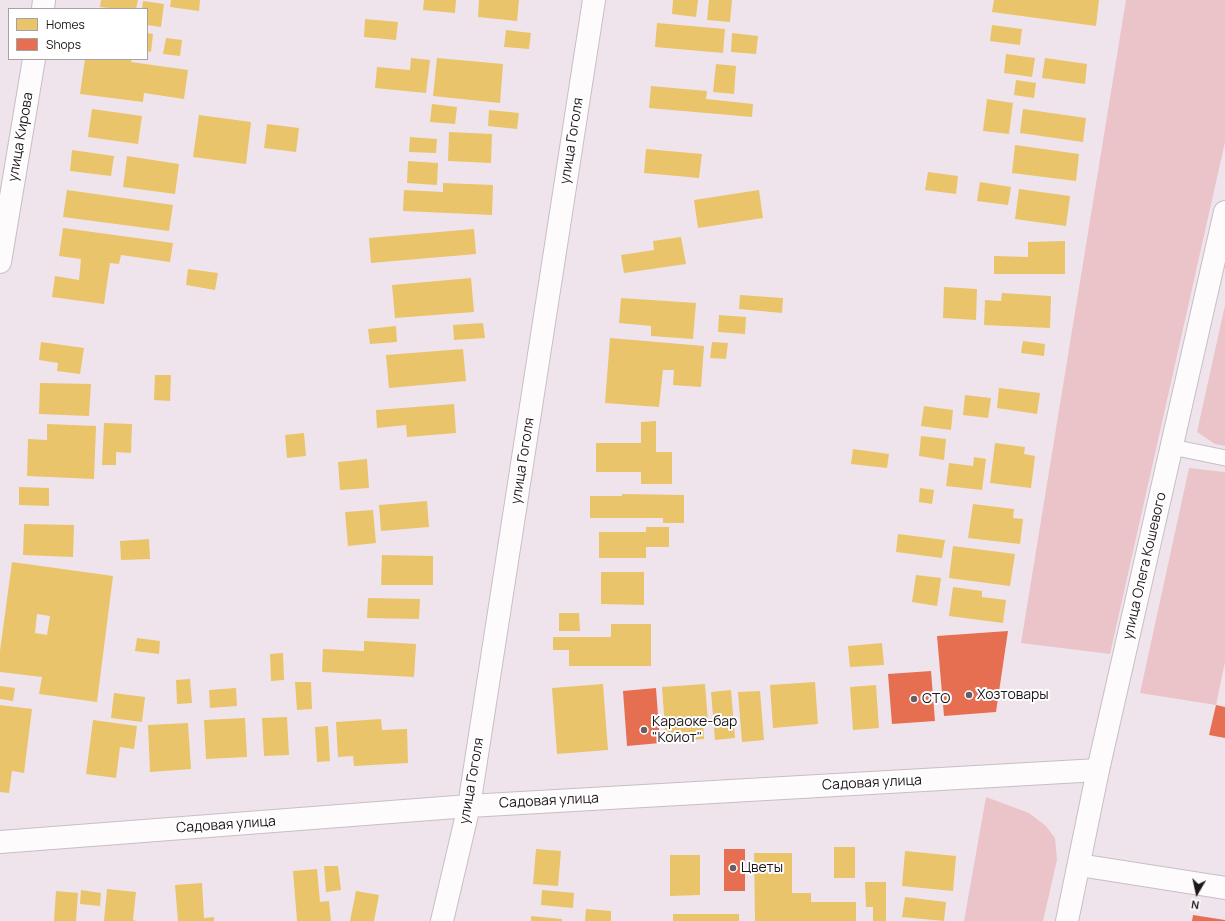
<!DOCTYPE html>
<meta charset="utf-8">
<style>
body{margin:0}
#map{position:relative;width:1225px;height:921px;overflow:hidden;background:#f0e4ec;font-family:Manrope,sans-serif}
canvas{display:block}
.legend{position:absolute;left:8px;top:8px;width:140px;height:52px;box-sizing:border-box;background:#fff;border:1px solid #a5a2a4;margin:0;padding:5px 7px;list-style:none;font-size:12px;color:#1d161b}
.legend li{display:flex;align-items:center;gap:8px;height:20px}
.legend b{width:20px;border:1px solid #a5a2a4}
.north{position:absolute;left:1177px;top:873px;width:40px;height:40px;-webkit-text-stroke:3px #fff;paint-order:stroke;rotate:189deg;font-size:11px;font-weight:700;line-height:16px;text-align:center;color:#1d161b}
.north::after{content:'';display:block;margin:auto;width:14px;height:18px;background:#1d161b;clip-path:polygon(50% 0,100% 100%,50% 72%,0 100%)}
</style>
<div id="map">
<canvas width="1225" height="921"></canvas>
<ul class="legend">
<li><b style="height:11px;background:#e9c46a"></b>Homes</li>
<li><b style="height:11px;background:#e76f51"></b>Shops</li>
</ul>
<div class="north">N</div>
</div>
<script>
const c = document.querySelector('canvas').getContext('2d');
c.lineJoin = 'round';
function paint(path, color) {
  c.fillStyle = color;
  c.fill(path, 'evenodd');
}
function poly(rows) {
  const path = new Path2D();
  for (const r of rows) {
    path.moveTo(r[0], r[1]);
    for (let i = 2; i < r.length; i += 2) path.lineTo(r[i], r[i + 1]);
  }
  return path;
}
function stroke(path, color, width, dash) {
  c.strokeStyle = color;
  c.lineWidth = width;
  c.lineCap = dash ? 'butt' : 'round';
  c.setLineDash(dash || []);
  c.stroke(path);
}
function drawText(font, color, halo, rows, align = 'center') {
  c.font = font + ' Manrope,sans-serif';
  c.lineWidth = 4;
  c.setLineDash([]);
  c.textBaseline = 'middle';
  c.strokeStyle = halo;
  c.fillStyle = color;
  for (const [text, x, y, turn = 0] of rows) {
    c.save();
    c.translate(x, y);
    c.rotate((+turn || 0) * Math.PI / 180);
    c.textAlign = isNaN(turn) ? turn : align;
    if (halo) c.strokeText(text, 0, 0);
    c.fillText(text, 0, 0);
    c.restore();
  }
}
paint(poly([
 [1126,0,1225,0,1225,142,1110,654,1021,643],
 [1225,305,1225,446,1215,444,1197,432],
 [1189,468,1225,472,1225,662,1216,705,1140,693],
 [986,797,1029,813,1046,826,1055,838,1057,860,1043,921,964,921]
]), '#eac4c9');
paint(poly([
 [101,0,138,0,136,9,117,9,100,7],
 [171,0,200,0,199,11,170,7],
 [424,0,456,0,455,13,423,10],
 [479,0,519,0,517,21,478,17],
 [673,0,698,0,696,17,672,14],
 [709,0,732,0,730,22,707,20],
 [994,0,1099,0,1096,26,992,12],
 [143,1,164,4,161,27,147,25,147,9,142,9],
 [365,19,398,22,396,40,364,37],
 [657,23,725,29,723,53,655,47],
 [992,25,1022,29,1020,45,990,41],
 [506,30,531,33,529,49,504,47],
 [147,33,153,34,151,52,147,51],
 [732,33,758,36,756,54,731,52],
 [166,38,182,40,180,56,163,54],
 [1006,54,1035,58,1032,77,1004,73],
 [411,58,430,60,426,93,375,88,377,67,410,70],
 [437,58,503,64,500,103,433,96],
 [1045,58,1087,64,1085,84,1042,78],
 [85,59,132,59,131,62,188,70,184,99,144,93,143,102,80,94],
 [716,64,736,66,734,94,713,92],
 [1016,80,1036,83,1034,98,1014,95],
 [651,86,707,91,706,99,753,104,752,117,649,108],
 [987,99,1013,103,1009,134,983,131],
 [432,104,457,107,455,124,430,122],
 [92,109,142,116,138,144,88,137],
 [1023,109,1086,118,1083,142,1020,133],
 [489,110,519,113,517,129,488,126],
 [199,115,251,122,246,164,193,157],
 [267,124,299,128,296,152,264,148],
 [449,132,492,134,491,163,448,161],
 [410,137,437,139,436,153,409,152],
 [1015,145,1079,154,1076,181,1012,173],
 [646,149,702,154,699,178,644,173],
 [72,150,114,156,111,176,70,171],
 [127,156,179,164,175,194,123,187],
 [408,161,438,163,437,185,407,183],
 [928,172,958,176,956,194,925,190],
 [980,182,1011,187,1008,205,977,201],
 [443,183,493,185,492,215,403,211,404,190,443,192],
 [1019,189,1070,196,1066,226,1015,219],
 [67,190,173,205,169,231,63,217],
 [759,190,763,218,698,228,694,200],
 [63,228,173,243,170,262,121,255,119,264,110,263,104,304,52,297,55,276,79,280,81,259,59,256],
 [474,229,476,254,371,263,369,238],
 [681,237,686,264,624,273,621,255,654,250,653,241],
 [1065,241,1065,274,994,274,994,256,1028,257,1028,242],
 [188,269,218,273,215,290,186,285],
 [471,278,474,312,395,318,392,285],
 [944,287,977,289,976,320,943,318],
 [1002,293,1051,296,1050,328,984,325,985,300,1001,301],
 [740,295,783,298,782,313,739,309],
 [621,298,696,303,693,339,651,336,651,326,619,323],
 [719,315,746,317,745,334,718,332],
 [483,323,485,338,454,340,453,325],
 [396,326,397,342,370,344,368,329],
 [610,338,704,346,701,387,673,385,674,370,663,370,659,407,605,403],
 [1023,341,1045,344,1044,356,1021,353],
 [41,342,84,348,80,374,57,371,58,363,39,360],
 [712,342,728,343,726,359,710,358],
 [463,349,466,381,389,388,386,355],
 [155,375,171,375,170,401,154,400],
 [40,383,91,384,89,416,39,414],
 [999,388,1040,393,1037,414,997,408],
 [965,395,991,398,988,418,963,415],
 [454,404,456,433,407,437,406,425,377,428,376,410],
 [924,406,953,410,951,430,921,426],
 [656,421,656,452,672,452,672,484,641,484,641,472,596,472,596,443,641,443,641,422],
 [104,423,132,424,131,453,116,452,116,465,102,465],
 [47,424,96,426,94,479,27,476,28,439,47,440],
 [304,433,306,456,287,458,285,435],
 [921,436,946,439,944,460,919,456],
 [995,443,1025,447,1024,454,1035,456,1031,488,990,483],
 [853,449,889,454,887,468,851,464],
 [974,457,986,459,982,490,946,486,949,463,973,466],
 [367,459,369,488,340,490,338,462],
 [19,487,49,488,49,506,19,505],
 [920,488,934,490,932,504,919,502],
 [622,494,684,495,684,523,663,523,663,518,590,518,590,496,622,496],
 [427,501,429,527,381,531,379,505],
 [973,504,1014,509,1013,518,1023,519,1020,544,968,538],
 [373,510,376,543,348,546,345,512],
 [24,524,74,525,73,557,23,555],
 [646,527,669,527,669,547,646,547,646,558,599,558,599,532,646,532],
 [898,534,945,540,942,558,896,552],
 [149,539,150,559,121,560,120,541],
 [953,546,1015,554,1010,586,949,578],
 [382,555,433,556,433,585,381,585],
 [12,562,113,576,97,702,39,694,42,677,0,672,0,651],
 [37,614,50,616,47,635,35,633],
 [601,572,644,572,644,605,601,604],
 [916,575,941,578,937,606,912,602],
 [953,587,982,591,982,597,1006,600,1003,623,949,616],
 [368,598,420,599,419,619,367,618],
 [559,613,579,613,580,631,559,631],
 [611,624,651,624,651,666,569,666,569,650,553,650,553,637,611,637],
 [137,638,160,641,159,654,135,651],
 [364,641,416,644,414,677,322,672,323,649,364,651],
 [882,643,884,665,850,667,848,646],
 [283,653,284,680,271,681,270,654],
 [190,679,192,703,177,704,176,680],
 [295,682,311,682,312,709,297,710],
 [815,682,818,724,773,728,770,685],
 [603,684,608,750,557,754,552,688],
 [705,684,708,722,703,722,704,739,666,742,662,687],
 [876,685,879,728,853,730,850,687],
 [0,686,15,688,13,701,0,699],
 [236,688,237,706,210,708,209,690],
 [731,690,735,738,715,740,711,692],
 [760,691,764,740,742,742,738,692],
 [114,693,145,697,142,722,111,718],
 [0,705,32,709,24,773,12,771,9,793,0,792],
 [287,717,289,755,264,756,262,718],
 [245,718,247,757,206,759,204,720],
 [381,719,382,730,407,729,408,763,354,766,353,756,338,757,336,722],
 [93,720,137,726,134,749,120,747,116,778,86,774],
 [188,723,191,769,150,772,148,725],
 [328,726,330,761,317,762,315,727],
 [834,847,855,847,855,878,834,878],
 [536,849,561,851,558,886,533,884],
 [905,851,956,856,953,891,902,886],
 [754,853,792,853,792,893,811,893,811,902,856,902,856,921,755,921],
 [670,855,700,855,700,895,670,896],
 [324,866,338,866,341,890,326,892],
 [317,869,320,902,329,901,331,921,297,921,293,871],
 [865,882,886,882,886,921,873,921,873,907,866,907],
 [202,883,204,918,214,917,214,921,178,921,175,885],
 [107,889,136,892,133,920,136,921,104,921],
 [81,890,101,893,100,906,80,904],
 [542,890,574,893,573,908,541,905],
 [56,891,78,893,76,921,54,921],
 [356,891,379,895,374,921,350,921],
 [905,897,946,902,944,921,902,917],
 [586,909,611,911,611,921,585,921],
 [673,914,739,914,739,921,673,921],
 [531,916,562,919,562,921,531,921]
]), '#e9c46a');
paint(poly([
 [1008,631,996,712,944,716,937,636],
 [931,671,935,721,892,724,888,674],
 [656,688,660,743,627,746,623,691],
 [1216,705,1225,707,1225,738,1209,735],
 [724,849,745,849,745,891,724,891],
 [1193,915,1225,920,1225,921,1192,921]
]), '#e76f51');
const service = poly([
 [1172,447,1225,458]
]);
const minor = poly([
 [43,9,44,0],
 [0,262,34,59],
 [0,842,469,806,1098,770],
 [1079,865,1225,888],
 [442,921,469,806,594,0]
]);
const tertiary = poly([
 [1067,921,1098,770,1225,212]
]);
stroke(service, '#c7bec4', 17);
stroke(minor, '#c7bec4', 24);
stroke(tertiary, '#c7bec4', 24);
stroke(service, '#fdfbfc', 15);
stroke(minor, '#fdfbfc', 22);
stroke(tertiary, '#fdfbfc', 22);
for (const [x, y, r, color] of [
 [969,695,4,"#675e64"],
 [914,699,4,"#675e64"],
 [644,730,4,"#675e64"],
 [733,868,4,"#675e64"]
]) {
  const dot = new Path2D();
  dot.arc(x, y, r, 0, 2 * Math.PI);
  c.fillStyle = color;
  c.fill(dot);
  stroke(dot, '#fff', 1.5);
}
drawText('14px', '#1d161b', '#fff', [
 ["улица Кирова",21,137,-80],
 ["улица Гоголя",572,141,-81],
 ["улица Гоголя",523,461,-81],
 ["улица Олега Кошевого",1145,566,-77],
 ["улица Гоголя",472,781,-80],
 ["Садовая улица",872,783,-3],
 ["Садовая улица",549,801,-3],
 ["Садовая улица",226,825,-4]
]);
drawText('14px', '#1d161b', '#fff', [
 ["Хозтовары",977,695],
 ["СТО",922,699],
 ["Караоке-бар",652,722],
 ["\"Койот\"",652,738],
 ["Цветы",741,868]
], 'left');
</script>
